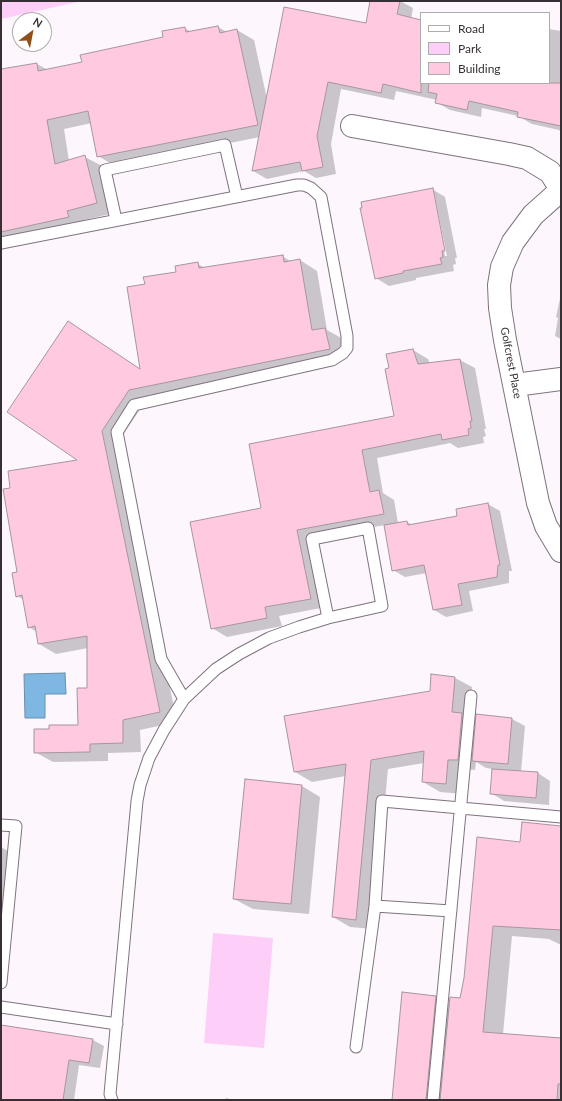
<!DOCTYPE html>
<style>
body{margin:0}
#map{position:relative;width:562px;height:1101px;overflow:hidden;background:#fdf7fd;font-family:Lato,sans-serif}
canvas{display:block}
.frame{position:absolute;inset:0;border:2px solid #363035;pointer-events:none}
.legend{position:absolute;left:420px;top:12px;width:130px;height:72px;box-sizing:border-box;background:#fff;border:1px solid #afacae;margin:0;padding:5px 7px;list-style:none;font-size:12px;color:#363035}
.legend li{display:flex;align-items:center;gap:8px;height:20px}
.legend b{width:20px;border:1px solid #afacae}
.north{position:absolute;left:12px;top:12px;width:40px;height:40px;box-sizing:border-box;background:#fff;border:1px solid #afacae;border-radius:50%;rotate:32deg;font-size:11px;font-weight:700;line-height:16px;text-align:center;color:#363035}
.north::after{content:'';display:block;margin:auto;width:14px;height:18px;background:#8f4f17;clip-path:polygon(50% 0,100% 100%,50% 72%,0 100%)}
</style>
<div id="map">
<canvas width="562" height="1101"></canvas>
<div class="frame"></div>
<ul class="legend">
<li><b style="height:5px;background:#fff"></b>Road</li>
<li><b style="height:11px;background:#fdcef8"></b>Park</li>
<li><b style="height:11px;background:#ffc9e0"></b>Building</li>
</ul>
<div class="north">N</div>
</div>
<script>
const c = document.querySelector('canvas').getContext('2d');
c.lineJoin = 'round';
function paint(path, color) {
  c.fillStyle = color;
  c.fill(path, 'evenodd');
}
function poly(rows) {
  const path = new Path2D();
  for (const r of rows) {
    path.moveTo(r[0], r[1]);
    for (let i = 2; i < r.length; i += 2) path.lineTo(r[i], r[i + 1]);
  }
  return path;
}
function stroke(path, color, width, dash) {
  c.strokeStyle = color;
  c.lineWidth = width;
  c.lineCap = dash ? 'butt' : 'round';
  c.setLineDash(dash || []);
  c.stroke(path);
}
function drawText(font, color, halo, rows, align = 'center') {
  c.font = font + ' Lato,sans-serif';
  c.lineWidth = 3;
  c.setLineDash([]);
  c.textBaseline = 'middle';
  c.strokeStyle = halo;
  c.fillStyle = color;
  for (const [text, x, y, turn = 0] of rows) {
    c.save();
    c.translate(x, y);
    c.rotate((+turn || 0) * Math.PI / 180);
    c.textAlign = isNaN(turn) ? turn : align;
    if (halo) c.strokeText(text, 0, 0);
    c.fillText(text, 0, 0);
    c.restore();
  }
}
paint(poly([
 [1,1,82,1,1,19],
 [213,933,273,938,264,1048,204,1043]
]), '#fdcef8');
const water = poly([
 [65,673,66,694,45,694,45,718,25,718,24,674,65,673]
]);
paint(water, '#7eb7e1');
stroke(water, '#688ead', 1);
paint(poly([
 [371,1,400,1,413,8,411,19,421,21,421,83,549,83,549,29,561,31,561,132,559,130,532,124,518,116,482,108,481,117,450,110,436,102,437,100,396,91,394,100,341,89,331,144,336,174,316,178,304,171,267,179,253,171,260,137,115,166,98,156,92,123,64,129,69,161,85,157,102,166,114,213,84,220,85,226,1,239,1,70,37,64,48,70,83,63,164,38,184,28,192,32,218,27,227,32,237,30,254,40,267,99,366,24],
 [432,189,445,197,457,258,455,258,456,264,453,265,454,271,416,278,416,280,389,286,376,278,363,209],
 [433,197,435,197,447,256,445,256],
 [282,256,292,262,300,260,317,271,327,330,343,339,347,358,147,399,119,441,177,722,140,730,141,752,108,753,108,761,53,762,35,752,50,729,79,726,88,689,88,648,56,654,39,644,37,632,29,627,24,600,17,596,19,573,12,488,80,460,68,322,141,370,146,285,198,264,205,268],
 [561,294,561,339,555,336,558,318,556,317],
 [413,350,428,359,430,364,460,360,475,368,486,429,484,429,486,436,483,437,484,443,458,448,450,443,377,458,383,493,394,500,398,523,407,522,413,525,459,516,488,504,500,511,512,571,509,571,509,583,469,591,473,611,446,617,434,610,427,573,405,577,393,570,385,525,311,538,326,607,279,616,282,626,227,637,212,628,263,508,396,417,390,369],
 [455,678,472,687,469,718,477,722,512,719,525,726,521,772,538,773,550,781,549,805,504,801,491,793,493,769,486,768,476,762,475,770,465,769,463,794,440,792,423,782,424,763,388,769,373,929,350,927,333,917,346,776,312,782,295,772],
 [246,780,302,786,320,797,309,914,253,909,234,899],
 [561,827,561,945,549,939,512,936,503,1034,561,1039,561,1100,393,1100,435,997,450,1005,461,999,521,843],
 [1,847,13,854,1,983],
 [1,1026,93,1040,104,1046,100,1068,79,1065,74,1100,1,1100],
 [226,1098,234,1100,225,1100]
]), '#0003');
const building = poly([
 [370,1,400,1,397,14,421,20,421,93,383,84,381,93,328,82,317,136,323,167,302,171,300,162,252,171,284,7,366,23,370,1],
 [218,26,220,33,237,29,258,125,97,157,88,111,47,120,55,164,85,155,97,203,67,211,69,217,1,232,1,69,37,63,38,71,82,62,80,55,163,37,162,31,185,27,186,32,218,26],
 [429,83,561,83,561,126,517,117,518,112,469,101,467,110,435,103,437,94,428,92,429,83],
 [433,188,445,251,442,251,443,257,440,258,442,264,403,271,403,273,375,279,360,208,362,208,361,202,433,188],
 [283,255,284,262,300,259,312,330,325,328,330,349,129,390,102,431,160,712,123,720,123,743,90,744,90,752,34,753,34,729,49,729,49,725,78,725,77,688,87,688,87,636,38,644,35,626,28,628,22,595,16,597,12,573,17,572,3,489,10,488,8,471,77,460,7,412,68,321,140,369,127,287,145,284,143,277,176,272,175,266,198,262,199,268,283,255],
 [413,349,418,364,460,359,472,421,470,421,471,428,468,429,469,435,442,440,441,434,362,450,370,492,379,490,384,514,297,530,311,599,265,607,267,618,211,629,190,522,261,508,249,444,394,416,385,369,389,368,386,354,413,349],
 [488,503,500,565,498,565,497,577,458,584,462,605,433,610,424,565,392,571,384,525,407,521,408,525,457,516,456,509,488,503],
 [431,674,455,677,452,712,462,713,458,760,448,760,446,784,422,782,424,751,371,760,356,920,332,917,346,764,294,772,284,716,430,691,431,674],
 [476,714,512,718,508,764,472,761,476,714],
 [492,769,538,772,536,798,490,794,492,769],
 [245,779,302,785,291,904,233,899,245,779],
 [522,822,561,826,561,930,493,926,483,1032,561,1038,561,1084,558,1084,557,1100,440,1100,450,997,460,998,464,978,477,837,520,842,522,822],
 [402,992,436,996,426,1100,392,1100,402,992],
 [1,1025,93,1039,89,1063,69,1060,63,1100,1,1100,1,1025]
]);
paint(building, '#ffc9e0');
stroke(building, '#a7959c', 1);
const lane = poly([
 [116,220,105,170,225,145,237,197],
 [1,243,297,185,304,185,311,188,321,197,347,336,347,348,343,353,332,360,134,405,117,432,161,659,184,699],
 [1,825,16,826,1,983],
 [451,911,375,906,382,801,561,817],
 [1,1007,117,1024],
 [356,1047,375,906],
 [112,1100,110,1094,137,801,140,785,149,758,164,730,184,699,216,669,239,654,269,638,299,627,328,618,382,606,368,528,312,539,328,618],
 [433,1100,471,696]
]);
const street = poly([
 [352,126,509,154,527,158,550,172,561,189],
 [561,190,533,215,513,242,502,267,499,285,500,308,505,340,538,503,546,526,561,551],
 [515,385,561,379]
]);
stroke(lane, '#7f727e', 13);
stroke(street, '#7f727e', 24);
stroke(lane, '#fff', 11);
stroke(street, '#fff', 22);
drawText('11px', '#363035', '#fff', [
 ["Golfcrest Place",511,363,79]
]);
</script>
